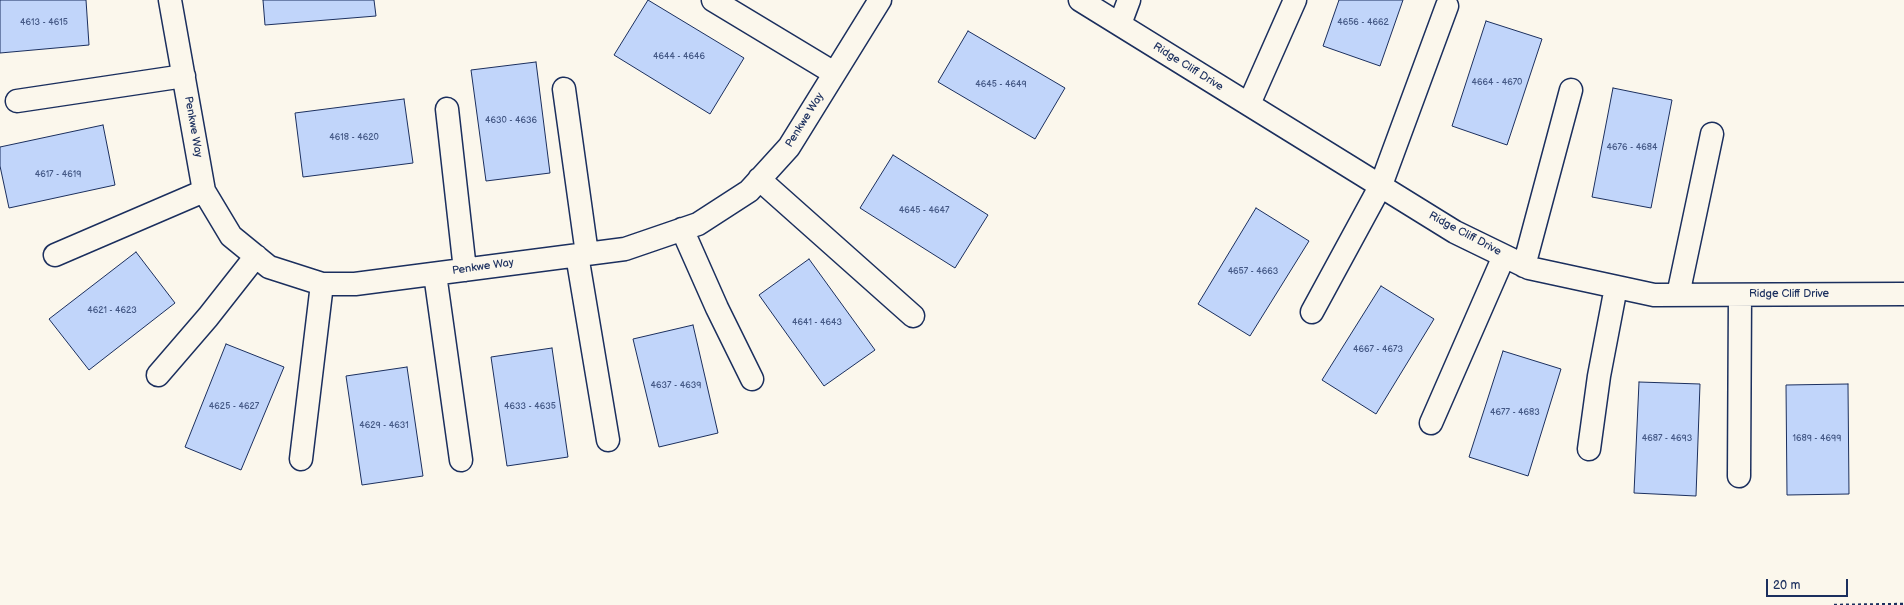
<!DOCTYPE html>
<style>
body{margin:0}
#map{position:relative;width:1904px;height:605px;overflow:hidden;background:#fbf7ec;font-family:"Balsamiq Sans",sans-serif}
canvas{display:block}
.scale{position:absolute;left:1766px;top:579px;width:82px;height:18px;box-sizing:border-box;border:2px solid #1b2f5e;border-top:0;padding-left:5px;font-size:12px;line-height:14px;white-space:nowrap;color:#1b2f5e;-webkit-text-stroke:3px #fbf7ec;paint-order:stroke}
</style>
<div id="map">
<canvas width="1904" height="605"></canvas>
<div class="scale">20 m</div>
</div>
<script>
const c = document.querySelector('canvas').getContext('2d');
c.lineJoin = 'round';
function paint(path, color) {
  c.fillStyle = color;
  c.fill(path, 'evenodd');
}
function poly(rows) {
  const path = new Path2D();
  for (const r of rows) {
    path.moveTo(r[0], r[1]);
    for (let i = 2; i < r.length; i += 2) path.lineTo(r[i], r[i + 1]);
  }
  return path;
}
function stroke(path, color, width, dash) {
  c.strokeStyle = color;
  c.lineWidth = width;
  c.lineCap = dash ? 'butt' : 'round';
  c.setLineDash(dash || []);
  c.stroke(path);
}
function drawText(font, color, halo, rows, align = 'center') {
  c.font = font + ' "Balsamiq Sans",sans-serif';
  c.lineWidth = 3;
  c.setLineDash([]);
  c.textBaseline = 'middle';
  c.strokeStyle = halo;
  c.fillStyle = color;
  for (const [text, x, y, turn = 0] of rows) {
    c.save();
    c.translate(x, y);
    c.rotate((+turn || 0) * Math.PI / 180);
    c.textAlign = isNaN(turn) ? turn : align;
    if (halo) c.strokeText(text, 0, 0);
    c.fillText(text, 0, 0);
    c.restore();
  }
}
const building = poly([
 [0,0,86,0,89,45,0,53,0,0],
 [263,0,374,0,376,16,265,25,263,0],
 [648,0,744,58,710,114,614,55,648,0],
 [1339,0,1403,0,1380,66,1323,46,1339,0],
 [1486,21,1542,39,1507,145,1452,126,1486,21],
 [968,31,1065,88,1035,139,938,82,968,31],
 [536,62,550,173,486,181,471,70,536,62],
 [1613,88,1672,100,1651,208,1592,197,1613,88],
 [404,99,413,163,303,177,295,113,404,99],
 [103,125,115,185,9,208,0,166,0,147,103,125],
 [893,155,988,215,955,268,860,208,893,155],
 [1256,208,1309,241,1250,336,1198,304,1256,208],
 [136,252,175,303,89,370,49,319,136,252],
 [809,259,875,350,824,386,759,295,809,259],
 [1381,286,1434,319,1376,414,1322,380,1381,286],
 [693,325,718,433,659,447,633,339,693,325],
 [226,344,284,367,241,470,185,447,226,344],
 [552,348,568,457,507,466,491,357,552,348],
 [1503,351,1561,369,1528,476,1469,457,1503,351],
 [407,367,423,476,362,485,346,376,407,367],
 [1639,382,1700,384,1696,496,1634,493,1639,382],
 [1848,384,1849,494,1787,495,1786,385,1848,384]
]);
paint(building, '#c1d5fa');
stroke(building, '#1b2f5e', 1);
const minor = poly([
 [170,0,204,191,231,236,269,267,322,284,355,284,625,249,698,224,749,191,789,147,880,0],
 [713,0,834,73],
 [1080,0,1455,232,1529,268,1654,295,1904,294],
 [1120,24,1129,0],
 [564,89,587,254],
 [17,101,184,76],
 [1249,104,1295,0],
 [447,109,465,270],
 [759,179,913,316],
 [682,229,717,308,752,379],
 [55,255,204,191],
 [577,255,608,440],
 [1524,266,1571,90],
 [435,274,461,460],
 [1678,295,1712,134],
 [1312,312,1381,185,1447,6],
 [158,375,208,317,256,256],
 [1431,423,1504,256],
 [1589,449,1599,376,1616,287],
 [301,459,322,284],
 [1739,476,1740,295]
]);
stroke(minor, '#1b2f5e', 25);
stroke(poly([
 [1834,605,1904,604]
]), '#1b2f5e', 2.5, [3, 3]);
stroke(minor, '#fbf7ec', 22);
drawText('9px', '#445885', null, [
 ["4613 - 4615",44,23],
 ["4656 - 4662",1363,23],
 ["4644 - 4646",679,57],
 ["4664 - 4670",1497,83],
 ["4645 - 4649",1001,85],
 ["4630 - 4636",511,121],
 ["4618 - 4620",354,138],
 ["4676 - 4684",1632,148],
 ["4617 - 4619",58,175],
 ["4645 - 4647",924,211],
 ["4657 - 4663",1253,272],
 ["4621 - 4623",112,311],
 ["4641 - 4643",817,323],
 ["4667 - 4673",1378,350],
 ["4637 - 4639",676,386],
 ["4625 - 4627",234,407],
 ["4633 - 4635",530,407],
 ["4677 - 4683",1515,413],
 ["4629 - 4631",384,426],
 ["4687 - 4693",1667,439],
 ["1689 - 4699",1817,439]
]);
drawText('11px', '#1b2f5e', '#fbf7ec', [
 ["Ridge Cliff Drive",1188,67,32],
 ["Penkwe Way",805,120,-58],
 ["Penkwe Way",193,127,80],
 ["Ridge Cliff Drive",1465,234,28],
 ["Penkwe Way",483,267,-8],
 ["Ridge Cliff Drive",1789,294]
]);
</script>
